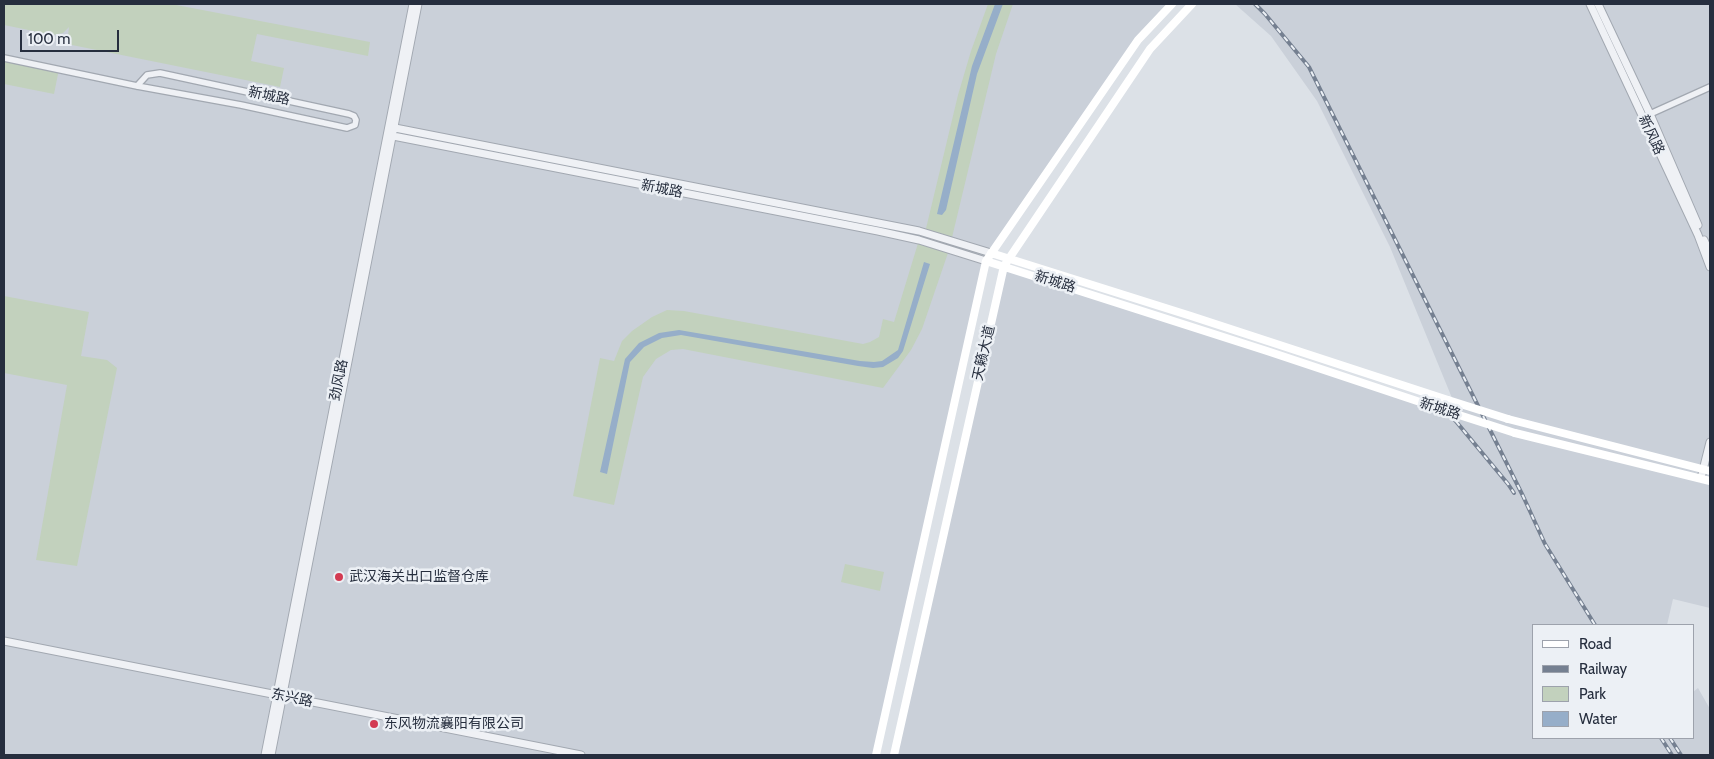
<!DOCTYPE html>
<meta charset="utf-8">
<style>
body{margin:0}
#map{position:relative;width:1714px;height:759px;overflow:hidden;background:#dce1e7;font-family:Cabin,sans-serif}
canvas{display:block}
.frame{position:absolute;inset:0;border:5px solid #262e3e;pointer-events:none}
.legend{position:absolute;left:1532px;top:624px;width:162px;height:115px;box-sizing:border-box;background:#ecf0f5;border:1px solid #9da2ac;margin:0;padding:6px 9px;list-style:none;font-size:15px;color:#262e3e}
.legend li{display:flex;align-items:center;gap:10px;height:25px}
.legend b{width:25px;border:1px solid #9da2ac}
.scale{position:absolute;left:20px;top:30px;width:99px;height:22px;box-sizing:border-box;border:2px solid #262e3e;border-top:0;padding-left:6px;font-size:15px;line-height:18px;white-space:nowrap;color:#262e3e;-webkit-text-stroke:4px #ecf0f5;paint-order:stroke}
</style>
<div id="map">
<canvas width="1714" height="759"></canvas>
<div class="frame"></div>
<ul class="legend">
<li><b style="height:6px;background:#fff"></b>Road</li>
<li><b style="height:6px;background:#758091"></b>Railway</li>
<li><b style="height:14px;background:#c2d1bd"></b>Park</li>
<li><b style="height:14px;background:#96aec9"></b>Water</li>
</ul>
<div class="scale">100 m</div>
</div>
<script>
const c = document.querySelector('canvas').getContext('2d');
c.lineJoin = 'round';
function paint(path, color) {
  c.fillStyle = color;
  c.fill(path, 'evenodd');
}
function poly(rows) {
  const path = new Path2D();
  for (const r of rows) {
    path.moveTo(r[0], r[1]);
    for (let i = 2; i < r.length; i += 2) path.lineTo(r[i], r[i + 1]);
  }
  return path;
}
function stroke(path, color, width, dash) {
  c.strokeStyle = color;
  c.lineWidth = width;
  c.lineCap = dash ? 'butt' : 'round';
  c.setLineDash(dash || []);
  c.stroke(path);
}
function drawText(font, color, halo, rows, align = 'center') {
  c.font = font + ' Cabin,"Noto Sans SC",sans-serif';
  c.lineWidth = 5;
  c.setLineDash([]);
  c.textBaseline = 'middle';
  c.strokeStyle = halo;
  c.fillStyle = color;
  for (const [text, x, y, turn = 0] of rows) {
    c.save();
    c.translate(x, y);
    c.rotate((+turn || 0) * Math.PI / 180);
    c.textAlign = isNaN(turn) ? turn : align;
    if (halo) c.strokeText(text, 0, 0);
    c.fillText(text, 0, 0);
    c.restore();
  }
}
paint(poly([
 [4,4,1172,4,1138,40,986,261,875,755,4,755],
 [1235,4,1710,4,1710,608,1673,599,1667,625,1533,625,1533,738,1693,738,1693,692,1698,688,1710,709,1710,755,894,755,1004,266,1459,415,1390,247,1317,101,1271,36]
]), '#cad0d9');
paint(poly([
 [4,4,171,4,370,42,368,56,257,34,251,61,284,68,280,87,67,44,69,27,63,33,53,35,4,25],
 [988,4,1013,4,996,54,949,250,922,329,911,350,883,388,683,349,671,350,656,359,643,377,614,505,573,496,600,358,614,361,622,341,632,331,652,317,667,310,684,311,863,344,870,342,879,337,883,319,894,322,919,240,923,241,958,95,971,51],
 [4,58,59,69,54,94,4,84],
 [4,296,89,312,81,356,107,360,117,368,77,566,36,560,67,385,4,373],
 [845,564,884,572,880,591,841,582]
]), '#c2d1bd');
paint(poly([
 [995,4,1003,4,977,74,946,210,942,215,937,214,972,66],
 [924,262,930,264,903,351,898,358,883,367,873,368,858,366,681,335,662,338,644,347,630,362,607,474,600,472,625,359,639,343,659,333,679,330,860,361,874,362,882,361,898,350]
]), '#96aec9');
const minor = poly([
 [4,58,137,86,241,105,347,128,355,125,356,120,354,116,349,114,160,73,147,75,137,86],
 [1650,114,1710,87]
]);
const tertiary = poly([
 [1590,4,1698,235,1710,267],
 [1598,4,1650,114,1698,225],
 [390,127,919,231,991,253],
 [388,135,878,231,919,240,986,261],
 [1704,240,1710,253],
 [1701,478,1710,442],
 [4,641,581,755],
 [265,755,413,4],
 [271,755,418,4]
]);
stroke(minor, '#a2a8b1', 8);
stroke(tertiary, '#a2a8b1', 9);
stroke(minor, '#eff1f5', 5.5);
stroke(tertiary, '#eff1f5', 7);
stroke(poly([
 [991,253,1191,316,1448,400],
 [986,261,1267,351,1459,415],
 [1508,419,1710,471],
 [1515,433,1710,481],
 [876,755,986,261,1138,40,1172,4],
 [894,755,1004,266,1150,49,1192,4]
]), '#fff', 8);
const rail = poly([
 [1255,4,1265,14,1309,67,1523,496,1545,544,1595,625],
 [1449,413,1508,484,1514,493],
 [1661,738,1672,755],
 [1670,738,1681,755]
]);
stroke(rail, '#758091', 4);
stroke(rail, '#ecf0f5', 2, [5.5]);
stroke(poly([
 [1448,400,1508,419],
 [1459,415,1515,433]
]), '#fff', 8);
for (const [x, y, r, color] of [
 [339,577,5,"#d33b52"],
 [374,724,5,"#d33b52"]
]) {
  const dot = new Path2D();
  dot.arc(x, y, r, 0, 2 * Math.PI);
  c.fillStyle = color;
  c.fill(dot);
  stroke(dot, '#ecf0f5', 2);
}
drawText('14px', '#262e3e', '#ecf0f5', [
 ["新城路",269,96,12],
 ["新风路",1651,135,65],
 ["新城路",662,189,11],
 ["新城路",1055,282,18],
 ["天籁大道",984,353,-77],
 ["劲风路",339,380,-79],
 ["新城路",1440,409,18],
 ["东兴路",292,698,12]
]);
drawText('14px', '#262e3e', '#ecf0f5', [
 ["武汉海关出口监督仓库",349,577],
 ["东风物流襄阳有限公司",384,724]
], 'left');
</script>
